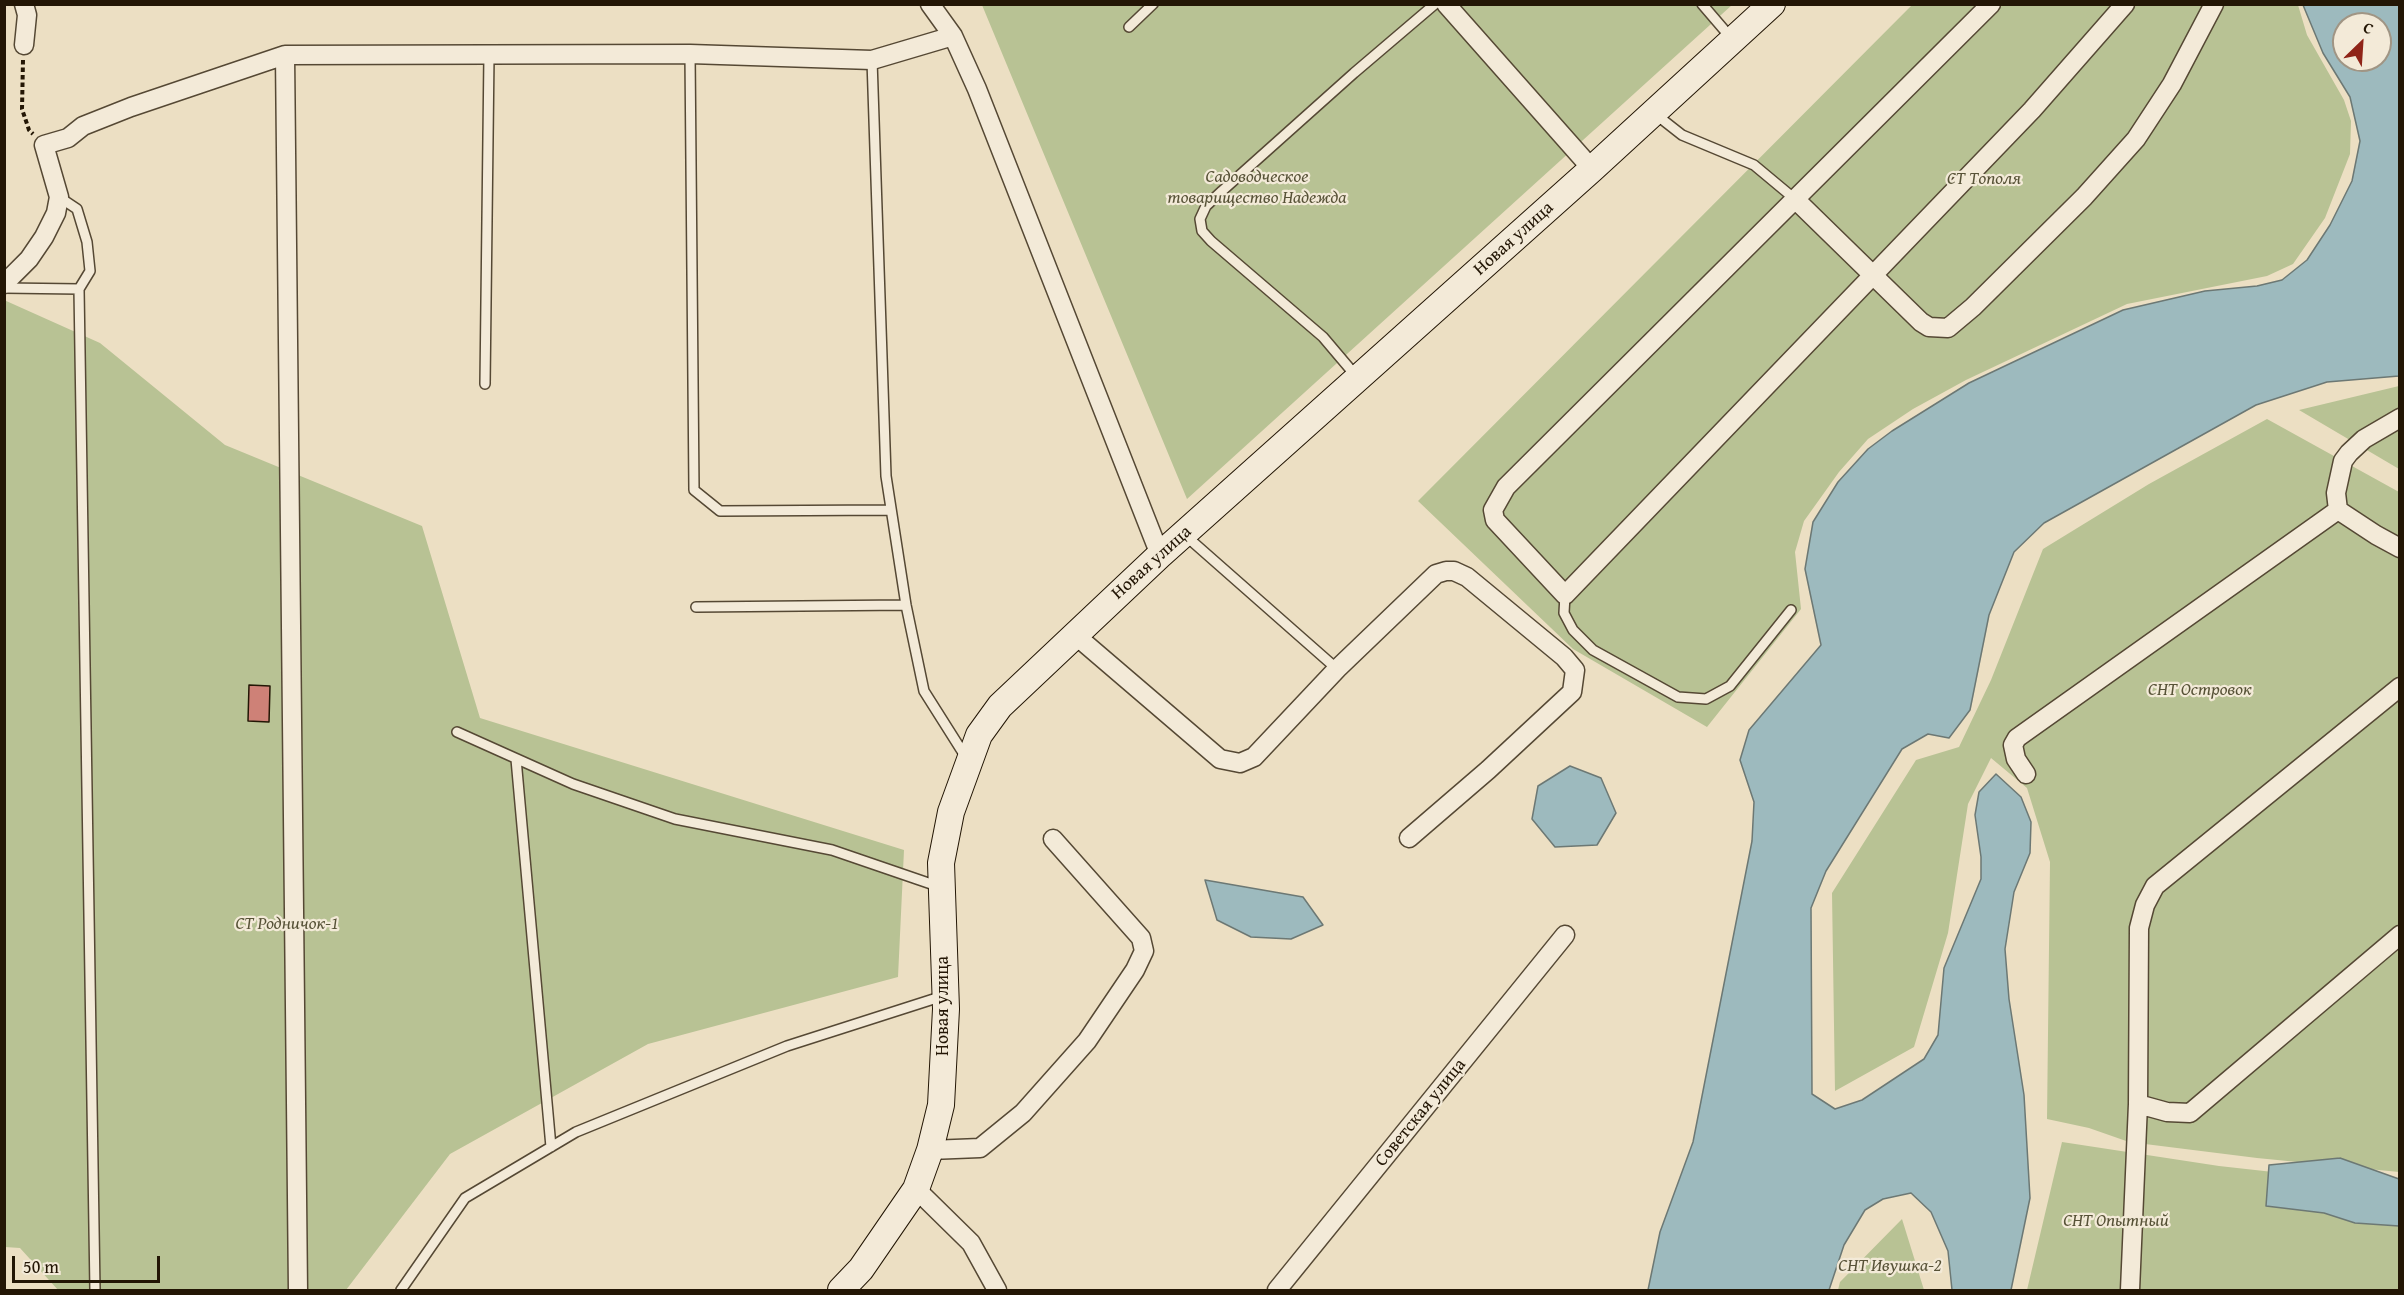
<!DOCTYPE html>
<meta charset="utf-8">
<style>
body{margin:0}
#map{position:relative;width:2404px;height:1295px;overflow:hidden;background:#ecdfc3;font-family:"Gentium Book Plus",serif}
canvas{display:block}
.frame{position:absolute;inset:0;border:6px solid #231605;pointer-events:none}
.north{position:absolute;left:2332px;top:12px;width:60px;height:60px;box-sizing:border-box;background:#f3ead8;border:2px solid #a09584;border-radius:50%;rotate:25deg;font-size:16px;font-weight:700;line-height:24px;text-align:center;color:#231605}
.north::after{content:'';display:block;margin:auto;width:21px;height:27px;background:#8f2418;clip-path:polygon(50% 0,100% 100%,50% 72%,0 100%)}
.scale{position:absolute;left:12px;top:1256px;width:148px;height:27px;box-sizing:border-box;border:3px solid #231605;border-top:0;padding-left:8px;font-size:18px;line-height:21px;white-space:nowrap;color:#231605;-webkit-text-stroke:4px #f3ead8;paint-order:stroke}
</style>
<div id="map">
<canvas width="2404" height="1295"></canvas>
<div class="frame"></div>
<div class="north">С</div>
<div class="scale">50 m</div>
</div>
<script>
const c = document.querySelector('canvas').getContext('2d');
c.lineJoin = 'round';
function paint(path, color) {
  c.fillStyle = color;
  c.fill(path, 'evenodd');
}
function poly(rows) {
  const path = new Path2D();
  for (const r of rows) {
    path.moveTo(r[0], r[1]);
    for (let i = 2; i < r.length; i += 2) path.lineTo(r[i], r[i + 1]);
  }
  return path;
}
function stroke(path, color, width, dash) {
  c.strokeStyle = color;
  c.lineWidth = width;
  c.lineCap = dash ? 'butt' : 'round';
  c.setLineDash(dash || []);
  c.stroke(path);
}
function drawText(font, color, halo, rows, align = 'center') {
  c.font = font + ' "Gentium Book Plus",serif';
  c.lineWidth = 4.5;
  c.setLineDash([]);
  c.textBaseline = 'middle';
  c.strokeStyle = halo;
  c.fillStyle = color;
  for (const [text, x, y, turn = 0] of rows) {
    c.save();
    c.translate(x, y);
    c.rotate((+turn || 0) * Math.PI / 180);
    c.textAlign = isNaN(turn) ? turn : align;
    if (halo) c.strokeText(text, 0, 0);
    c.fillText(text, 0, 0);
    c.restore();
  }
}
paint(poly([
 [982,5,1732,5,1187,499],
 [1912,5,2298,5,2307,35,2344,100,2351,121,2350,154,2325,218,2293,264,2267,276,2127,304,1966,380,1913,409,1868,439,1839,472,1804,521,1795,552,1801,609,1707,727,1573,649,1418,501],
 [4,300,100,343,225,445,422,526,480,718,904,850,898,977,648,1044,450,1154,346,1290,58,1290,20,1248,5,1247],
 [2399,386,2399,469,2299,410],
 [2267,419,2399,492,2399,1172,2257,1158,2129,1142,2089,1128,2047,1119,2050,862,2027,788,1991,758,1968,804,1948,933,1914,1047,1835,1091,1832,893,1916,760,1959,747,1991,680,2043,549,2149,484],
 [2062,1142,2219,1166,2399,1186,2399,1290,2027,1290],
 [1902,1219,1924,1290,1838,1290,1840,1282]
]), '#b8c294');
const water = poly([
 [2303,5,2399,5,2399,376,2327,382,2256,405,2044,523,2014,552,1989,615,1970,710,1949,738,1928,734,1902,749,1826,871,1811,908,1812,1094,1835,1109,1862,1100,1924,1059,1938,1035,1944,968,1981,879,1981,857,1975,815,1979,792,1996,774,2021,797,2031,822,2030,853,2014,892,2005,949,2009,999,2024,1095,2030,1198,2011,1290,1952,1290,1948,1251,1931,1212,1911,1193,1883,1199,1865,1210,1844,1245,1829,1290,1648,1290,1660,1232,1693,1142,1752,841,1754,802,1740,760,1749,730,1821,645,1805,569,1813,522,1838,482,1868,449,1892,431,1969,383,2123,310,2205,291,2257,286,2282,280,2307,260,2330,225,2352,181,2360,141,2350,97,2323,53,2303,5],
 [2344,24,2380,24,2380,60,2344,60,2344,24],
 [1570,766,1601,778,1616,813,1597,845,1555,847,1532,819,1538,786,1570,766],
 [1205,880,1303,897,1323,925,1291,939,1251,937,1217,920,1205,880],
 [2340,1158,2399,1179,2399,1226,2355,1223,2324,1213,2266,1206,2269,1165,2340,1158]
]);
paint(water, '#9dbabe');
stroke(water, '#6c7874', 1.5);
const building = poly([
 [249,685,270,686,269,722,248,721,249,685]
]);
paint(building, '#ce8177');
stroke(building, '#231605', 1.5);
const lane = poly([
 [1702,4,1732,39],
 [1129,27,1153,4],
 [690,54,694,490,720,511,891,510],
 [872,60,886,476,906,605,924,691,967,759],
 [1654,113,1682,135,1754,165,1796,200],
 [59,197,77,209,87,242,90,271,79,289,95,1290],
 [4,288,79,289],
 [1356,376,1323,337,1211,241,1202,231,1200,219,1206,206,1222,191,1354,73,1435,4],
 [485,384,489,55],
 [1186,536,1337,669],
 [1565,595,1564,613,1573,630,1593,650,1678,697,1706,699,1730,686,1791,610],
 [696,607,906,605],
 [457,732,573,784,675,819,832,850,940,887],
 [516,759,551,1147],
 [401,1290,465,1198,576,1132,787,1046,943,996]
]);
const street = poly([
 [24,4,27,15,24,45],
 [930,4,953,36,977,89,1160,555],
 [1446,4,1592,169],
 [1991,4,1506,487,1493,510,1495,520,1565,595,2032,110,2125,4],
 [285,55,298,1290],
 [1796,200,1921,322,1929,327,1948,328,1973,307,2084,197,2136,139,2172,84,2214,4],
 [4,284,29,259,44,237,56,213,59,197,44,145,68,138,83,126,131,107,285,55,690,54,872,60,953,36],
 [2400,418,2364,439,2349,453,2343,461,2336,493,2338,510,2376,535,2400,548],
 [1074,634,1220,759,1240,763,1254,757,1337,669,1436,574,1446,571,1454,571,1467,577,1564,657,1575,670,1572,692,1488,770,1409,838],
 [2026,774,2016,759,2013,745,2017,738,2338,510],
 [2138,1104,2167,1112,2190,1113,2400,935],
 [930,1150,980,1148,1023,1113,1087,1041,1135,970,1144,951,1141,938,1053,839],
 [916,1189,971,1243,997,1290],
 [1277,1290,1565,935],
 [2130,1290,2138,1104,2139,928,2145,905,2155,886,2400,687]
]);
const secondary = poly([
 [841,1290,861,1269,916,1189,930,1150,941,1105,946,1009,941,863,951,812,979,735,1000,706,1160,555,1592,169,1772,4]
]);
stroke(lane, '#554834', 12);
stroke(street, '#554834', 21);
stroke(secondary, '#231605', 28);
stroke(poly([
 [23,60,22,109,29,130,33,134]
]), '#231605', 4, [4.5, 3]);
stroke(lane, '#f3ead8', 9);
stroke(street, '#f3ead8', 18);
stroke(secondary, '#f3ead8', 26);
drawText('italic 18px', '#575237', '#f3ead8', [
 ["Садоводческое",1257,177],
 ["товарищество Надежда",1257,198],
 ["СТ Тополя",1984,179],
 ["СНТ Островок",2200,690],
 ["СТ Родничок-1",287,924],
 ["СНТ Опытный",2116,1221],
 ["СНТ Ивушка-2",1890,1266]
]);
drawText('18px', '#231605', '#f3ead8', [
 ["Новая улица",1514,239,-42],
 ["Новая улица",1152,563,-42],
 ["Новая улица",943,1006,-90],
 ["Советская улица",1421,1113,-51]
]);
</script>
